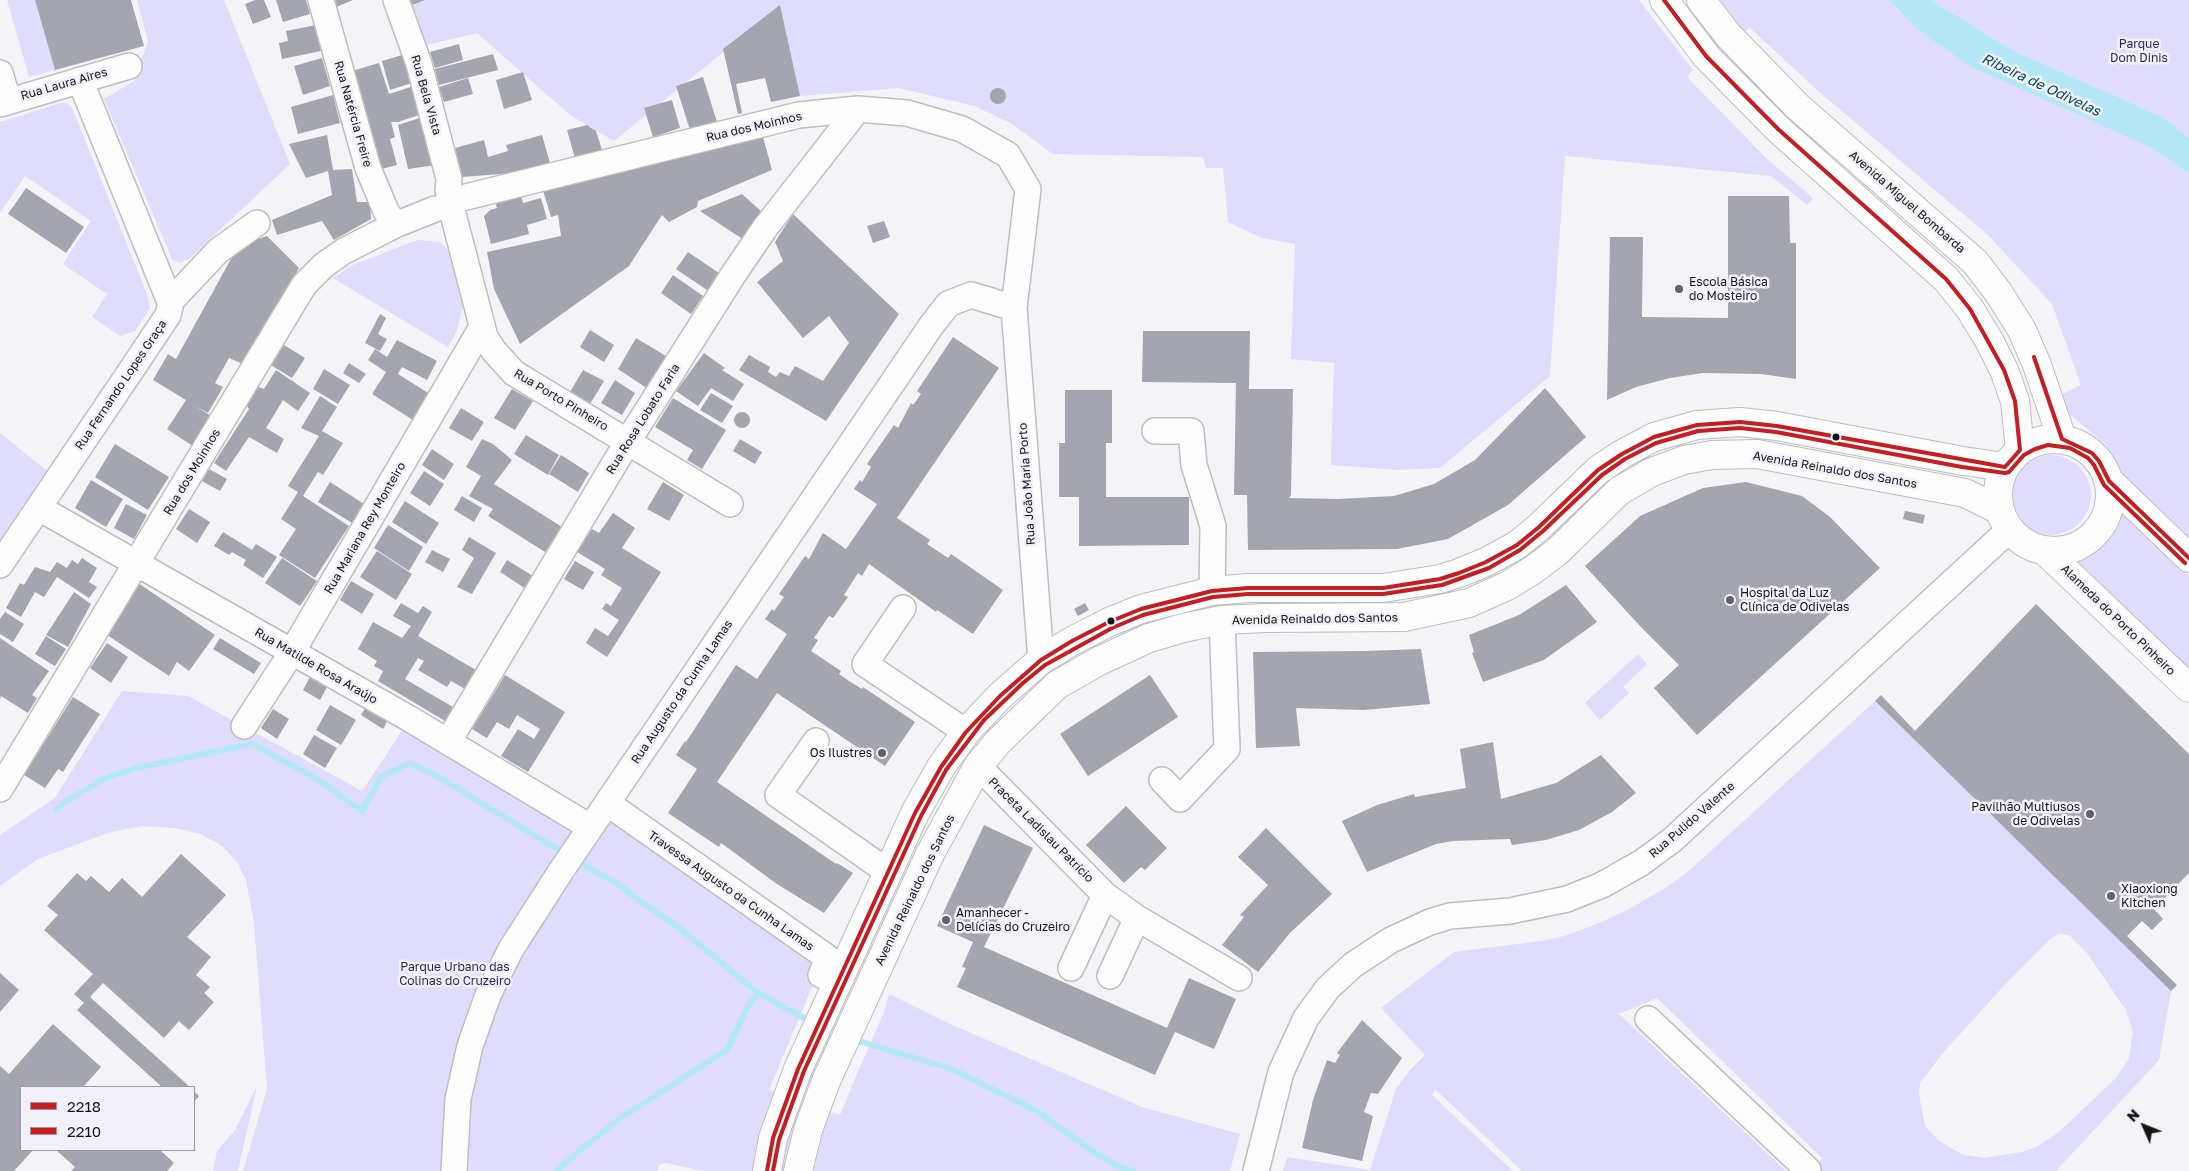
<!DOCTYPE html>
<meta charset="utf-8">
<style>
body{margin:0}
#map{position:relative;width:2189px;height:1171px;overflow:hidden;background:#f3f3f8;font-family:"Golos Text",sans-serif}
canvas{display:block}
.legend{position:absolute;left:20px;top:1086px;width:175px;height:65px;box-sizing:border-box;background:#f2f1fa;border:1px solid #9a99a0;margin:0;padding:6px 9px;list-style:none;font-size:15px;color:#151518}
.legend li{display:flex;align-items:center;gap:10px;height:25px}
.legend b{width:25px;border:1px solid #9a99a0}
.north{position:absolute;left:2119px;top:1101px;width:50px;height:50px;-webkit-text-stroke:4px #f2f1fa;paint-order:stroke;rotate:314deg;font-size:14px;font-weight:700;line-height:20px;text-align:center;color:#151518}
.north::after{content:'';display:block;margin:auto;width:18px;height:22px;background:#151518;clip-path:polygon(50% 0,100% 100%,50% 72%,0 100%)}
</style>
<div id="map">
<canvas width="2189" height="1171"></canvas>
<ul class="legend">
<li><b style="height:6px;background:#c61d23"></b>2218</li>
<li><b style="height:6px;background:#c61d23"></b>2210</li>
</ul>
<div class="north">N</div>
</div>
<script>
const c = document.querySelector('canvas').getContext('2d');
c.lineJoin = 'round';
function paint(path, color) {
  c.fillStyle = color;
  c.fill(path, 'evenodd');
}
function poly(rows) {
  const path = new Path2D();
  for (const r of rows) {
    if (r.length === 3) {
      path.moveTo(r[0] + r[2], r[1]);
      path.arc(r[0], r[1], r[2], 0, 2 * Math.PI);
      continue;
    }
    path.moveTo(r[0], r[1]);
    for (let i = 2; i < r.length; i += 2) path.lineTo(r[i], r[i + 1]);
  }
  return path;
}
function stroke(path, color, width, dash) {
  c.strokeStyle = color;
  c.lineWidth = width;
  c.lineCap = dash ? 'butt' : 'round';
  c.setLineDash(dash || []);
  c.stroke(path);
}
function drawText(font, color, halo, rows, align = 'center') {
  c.font = font + ' "Golos Text",sans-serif';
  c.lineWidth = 5;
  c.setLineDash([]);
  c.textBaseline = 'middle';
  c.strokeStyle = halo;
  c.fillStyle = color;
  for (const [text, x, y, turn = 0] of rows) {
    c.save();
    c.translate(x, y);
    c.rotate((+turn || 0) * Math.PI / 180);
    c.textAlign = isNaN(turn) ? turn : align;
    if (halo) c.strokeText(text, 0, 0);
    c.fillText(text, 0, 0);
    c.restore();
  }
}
paint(poly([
 [7,0,35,0,55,70,29,77],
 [137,0,224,0,290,164,189,259,179,263,172,259,104,99,134,81,148,42],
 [423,0,1639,0,1693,70,1687,77,1767,159,1813,198,1807,205,1771,176,1565,156,1550,376,1440,468,1396,470,1331,465,1334,363,1291,359,1295,244,1262,238,1228,222,1223,168,1206,168,1203,157,1053,154,1012,124,975,106,898,88,800,96,780,6,614,141,570,115,477,33,422,46,406,11],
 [1720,0,1888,0,1902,14,2152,148,2189,174,2189,543,2129,486,2105,444,2066,411,2059,396,2081,385,2052,304,1988,235,1817,90,1750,28,1745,32],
 [1931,0,2189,0,2189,138,2163,118,2014,51],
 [60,103,67,103,73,110,147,294,150,308,135,331,120,336,92,317,107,294,63,264,91,221,25,176,0,213,0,122],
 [417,240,440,242,457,260,465,298,457,330,448,347,333,278,353,265],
 [0,433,47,471,0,540],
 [2051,495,40],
 [2121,511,2189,576,2189,673,2072,562,2095,551,2106,541,2116,525],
 [1638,654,1647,664,1623,687,1629,693,1600,720,1585,703],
 [122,691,188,696,362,791,410,719,590,827,607,803,824,958,769,1090,840,1115,850,1091,855,1093,850,1090,884,1012,889,994,950,1024,1142,1107,1240,1134,1230,1171,703,1171,666,1163,658,1165,658,1171,243,1171,267,1089,254,923,246,880,237,862,221,845,200,834,176,828,141,826,107,833,38,859,0,886,0,835,55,798],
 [1875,701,2171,991,2159,1060,2056,1171,1821,1171,1815,1166,1822,1158,1657,998,1619,1014,1786,1171,1522,1171,1435,1089,1432,1095,1513,1171,1283,1171,1287,1157,1370,1170,1396,1089,1410,1070,1425,1055,1381,1008,1454,952,1542,941,1564,936,1597,924,1629,909,1664,889,1689,871],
 [2059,934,2069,935,2087,953,2126,1010,2133,1032,2129,1058,2116,1078,2059,1132,2038,1146,2022,1152,1985,1158,1963,1155,1938,1140,1925,1126,1919,1094,1920,1083,1942,1054,2010,979,2050,939],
 [257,1086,238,1171,213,1171,217,1151,235,1130]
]), '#dfddfb');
paint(poly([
 [1888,0,1931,0,2014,51,2164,118,2189,138,2189,174,2152,148,1974,68,1922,33]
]), '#b4e8f6');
stroke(poly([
 [57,809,68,800,106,778,136,768,252,744,315,778,362,811,381,777,410,763,435,775,567,855],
 [575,860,614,882,683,931,758,993],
 [852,1039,952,1069,1035,1110,1095,1153,1117,1166,1133,1171],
 [557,1171,586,1145,622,1117,727,1050,747,1008,758,993,813,1023]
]), '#b4e8f6', 6);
paint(poly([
 [35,0,131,0,144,46,55,70],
 [255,0,264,0,271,17,253,24,245,4],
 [276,0,306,0,310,14,283,22],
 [330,0,353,0,334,8],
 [410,0,425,0,413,5],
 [780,5,800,96,771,102,765,78,736,84,742,113,738,114,723,49],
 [321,24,326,50,282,59,279,43,288,41,286,31],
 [459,44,463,60,435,68,430,52],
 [409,53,418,81,390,90,382,61],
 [493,54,498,70,439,85,435,69],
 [322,58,330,86,303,95,294,66],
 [379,63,389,94,417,85,425,113,398,122,391,122,395,137,390,139,397,165,381,169,352,71],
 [523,72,532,100,504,109,496,80],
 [703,77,717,122,690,130,676,86],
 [468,78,473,94,444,102,439,87],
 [998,96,8],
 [333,95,340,123,298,134,291,107],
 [672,100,680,128,653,137,644,108],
 [426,116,436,165,408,169,398,125],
 [587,125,596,131,602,150,575,158,567,130],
 [327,135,333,170,352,169,357,202,370,202,371,219,334,240,322,221,277,235,272,220,332,195,328,171,306,178,289,144],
 [542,135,550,163,514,173,462,177,455,148,484,140,488,157,508,151,506,145],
 [763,137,772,170,698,201,697,207,669,222,662,215,629,266,520,344,494,289,487,252,561,236,558,215,551,217,543,190],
 [26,188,84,227,66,253,8,214],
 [742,194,762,212,744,240,700,211],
 [521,196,523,203,541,198,547,219,527,225,529,234,491,244,484,216,490,210,497,208,495,202],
 [1728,196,1789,196,1790,243,1796,243,1796,379,1761,374,1703,373,1670,378,1636,387,1607,400,1610,237,1643,237,1642,317,1728,318],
 [793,214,899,314,826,421,739,370,749,355,770,367,768,372,776,377,780,372,789,376,795,366,823,381,849,343,829,316,803,338,757,282,783,261,775,242],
 [884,221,890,237,873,243,867,226],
 [267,236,299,268,243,364,229,358,215,383,223,387,208,413,195,406,213,417,194,447,167,429,186,400,153,380,168,354,176,359,238,246],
 [688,252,719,273,707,290,676,269],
 [673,275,703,296,691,314,661,293],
 [380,314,386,318,378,334,387,339,380,351,365,343],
 [590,330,614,345,604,362,580,347],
 [1143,331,1250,331,1249,389,1293,389,1291,495,1289,498,1338,499,1394,496,1434,484,1475,460,1545,388,1586,437,1508,505,1448,539,1397,549,1248,550,1247,495,1234,495,1236,383,1142,382],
 [953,337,999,368,897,518,930,540,927,544,948,558,951,554,1003,590,973,634,937,610,936,612,869,564,862,576,858,573,844,595,848,597,833,618,829,616,814,638,818,640,811,651,841,671,839,674,849,681,862,689,863,687,915,722,885,766,777,693,717,782,836,864,837,863,853,873,824,913,777,884,721,843,719,847,668,813,697,769,676,755,685,741,686,742,736,665,757,679,787,634,765,619,772,609,774,611,784,597,779,594,805,556,809,559,823,533,846,549,877,504,854,489,860,480,862,482,871,467,867,464,894,425,898,428,911,403,913,405,921,394,917,391],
 [636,338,666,356,648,389,618,369],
 [397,340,437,361,427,380,402,367,398,374,433,396,416,422,372,394,386,372,368,360,375,349,387,357],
 [284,345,305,358,292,378,271,365],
 [704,353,725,368,722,370,744,384,733,401,711,388,698,406,676,391],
 [349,363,366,374,359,383,343,373],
 [324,369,350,385,338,404,313,389],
 [276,370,310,393,298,411,283,400,266,428,284,439,277,453,249,437,226,471,214,463,249,409,246,405,258,387,264,389],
 [583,370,604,381,590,404,570,392],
 [615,380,635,393,622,415,601,403],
 [512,389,533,401,515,430,494,418],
 [1065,390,1112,390,1112,443,1106,443,1106,497,1189,497,1189,545,1079,546,1079,497,1059,497,1059,443,1065,443],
 [711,393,733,406,722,423,700,410],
 [320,396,337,407,322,431,343,443,323,475,318,472,303,496,349,526,315,578,279,555,296,529,281,519,298,492,288,486,319,436,301,428],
 [673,398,726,430,702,469,687,460,693,450,655,427],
 [461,408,484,422,472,441,449,428],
 [742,420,8],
 [526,435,559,455,548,475,514,454],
 [482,439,493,444,512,460,494,484,562,527,545,552,488,516,493,509,469,496,481,476,466,467],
 [740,439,762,452,755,464,733,451],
 [115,444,169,477,148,510,95,477],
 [432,449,454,464,444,480,422,465],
 [561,455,589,473,578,492,549,474],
 [209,469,227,479,220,491,202,481],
 [424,471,444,484,430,506,410,493],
 [91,480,123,499,106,527,75,508],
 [330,482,364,504,352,523,318,502],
 [663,482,684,495,669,521,647,509],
 [1746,482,1802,496,1830,517,1880,568,1697,735,1654,688,1679,665,1640,626,1585,566,1640,516,1703,488],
 [462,496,482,508,474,522,454,510],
 [405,501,439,523,426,544,392,522],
 [126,504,147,515,134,539,114,528],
 [189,509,210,522,197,543,176,529],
 [1905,511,1925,515,1923,524,1903,519],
 [613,513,635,528,622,548,661,572,607,657,586,643,595,628,608,636,619,620,602,609,606,603,611,606,622,588,601,575,605,569,577,552,592,529,599,533],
 [388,525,423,547,409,571,374,548],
 [223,532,252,550,256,544,277,557,263,578,243,565,246,560,232,552,229,555,214,546],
 [469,537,496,553,472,594,457,587,474,558,462,550],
 [432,550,450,559,443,572,425,562],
 [377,551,412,574,396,600,360,577],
 [82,558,97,568,89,582,97,587,89,598,57,577,44,597,35,592,21,617,6,608,20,583,24,585,35,567,50,572,57,562,67,568,72,560,78,564],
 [282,558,317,581,300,606,265,583],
 [507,560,533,576,526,589,500,572],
 [575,561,594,572,583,590,564,579],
 [351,581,374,594,362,614,340,600],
 [138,583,215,635,189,671,177,662,169,676,104,633],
 [1566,585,1597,622,1544,660,1483,682,1472,653,1474,652,1469,635,1519,615],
 [74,592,91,604,68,647,46,635],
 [401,603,418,613,423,606,432,612,418,636,476,670,465,689,451,681,447,687,418,670,424,661,418,658,405,679,453,707,445,721,378,681,383,671,374,666,377,661,358,649,373,622,402,638,411,626,393,616],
 [1085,603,1089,610,1078,616,1074,609],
 [2036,604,2189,754,2189,873,2154,909,2163,919,2152,930,2142,921,2127,936,2177,985,2171,991,1875,701,1881,695,1915,731],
 [5,612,24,624,13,642,0,634,0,619],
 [46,636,66,649,55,666,35,654],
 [0,638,49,671,32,695,37,698,28,713,1,696,0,699],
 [220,638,261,663,254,674,213,649],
 [107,643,128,657,111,683,90,668],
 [1421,649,1430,704,1364,710,1296,708,1300,746,1256,748,1253,652,1365,651],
 [505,675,565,712,528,772,501,756,518,729,534,739,540,729,517,715,509,729,497,722,487,738,472,729],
 [1150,675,1178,717,1088,776,1060,734],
 [310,677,327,687,320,700,303,690],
 [73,697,100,714,63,772,58,769,45,788,24,775],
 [330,705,356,720,341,745,316,730],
 [367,705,389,718,383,729,361,715],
 [273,709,289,719,277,739,261,728],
 [314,735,337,748,325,768,303,754],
 [1493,742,1501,799,1556,783,1601,755,1636,793,1612,812,1579,830,1546,840,1512,845,1510,839,1453,841,1436,844,1367,872,1342,821,1377,805,1414,794,1415,797,1466,788,1460,749],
 [1126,806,1167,848,1145,870,1141,867,1124,883,1086,845],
 [984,825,1033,848,984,947,1167,1028,1189,978,1236,999,1214,1049,1175,1032,1155,1075,957,987,966,968,962,967,973,942,937,926],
 [1266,828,1332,894,1290,933,1258,972,1222,945,1244,917,1240,915,1268,885,1238,857],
 [181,854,226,895,187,937,211,957,196,975,210,987,204,993,214,1002,189,1030,179,1021,164,1038,103,983,90,997,190,1087,162,1087,77,1010,84,1003,74,994,93,974,44,930,58,915,47,906,77,873,86,881,91,876,109,892,122,878,142,897],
 [0,973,19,990,0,1012],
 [1362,1020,1402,1058,1378,1094,1371,1093,1364,1112,1373,1116,1362,1161,1302,1148,1313,1100,1327,1060,1335,1063,1340,1055,1337,1053],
 [53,1024,101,1067,83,1087,21,1087,21,1150,33,1150,14,1171,0,1171,0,1066,9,1074],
 [194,1091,199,1096,194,1102],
 [56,1150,94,1151,95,1150,160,1150,174,1163,167,1171,71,1171,75,1167]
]), '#a5a5b0');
const street = poly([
 [321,0,368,168,386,211,395,225],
 [396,0,419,64,449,179,448,191],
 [0,73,8,100],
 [0,104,129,66],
 [458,199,799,115,858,109,907,113,962,129,1008,155,1028,189,1014,308,1041,660],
 [453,214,485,337,494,351,514,373,730,504],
 [170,302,218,251,257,223],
 [1155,431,1191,431,1194,465,1213,526,1212,591],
 [39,508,410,719,590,827],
 [0,565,138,360,168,315,170,307,170,302,80,80],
 [903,608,865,664,966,732],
 [244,726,292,652,482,327],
 [816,741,778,795,888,872],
 [448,742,628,441,735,272,765,228,858,109],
 [978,766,1105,895],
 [1162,780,1180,799,1227,749,1222,620],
 [0,789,304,285,324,265,344,251,395,225,435,209],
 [607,803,828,958,821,975,837,981],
 [1137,918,1239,978],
 [1071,968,1105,895,1137,918,1110,976],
 [1648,1019,1808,1170],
 [454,1171,458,1099,470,1046,488,995,511,949,561,871,931,326,948,304,971,295,1014,308],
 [1256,1171,1281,1072,1306,1018,1328,988,1353,965,1391,940,1430,922,1450,916,1510,911,1567,899,1602,885,1641,863,1671,841,2009,530]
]);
const secondary = poly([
 [1664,0,1706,56,1778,129,1946,279,1970,309,1990,342,2004,370,2015,401,2020,450],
 [1701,0,1728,35,1797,106,1975,262,1998,292,2022,330,2037,365,2062,439],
 [2054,495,56],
 [2109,481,2189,558],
 [2046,552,2189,688],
 [767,1171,773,1138,798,1069,915,813,941,767,966,732,1000,696,1041,660,1072,641,1109,622,1141,609,1212,591,1248,588,1383,588,1440,579,1459,573,1486,562,1517,545,1539,527,1598,470,1622,454,1654,437,1697,425,1740,422,1777,426,1963,461,2005,467],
 [798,1171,808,1130,826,1081,930,854,978,766,998,742,1057,685,1099,661,1149,638,1183,628,1222,620,1266,618,1404,617,1469,603,1507,586,1533,570,1558,551,1619,491,1652,472,1684,460,1712,455,1757,454,1965,493,1999,510]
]);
stroke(street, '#bebec1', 28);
stroke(secondary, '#bebec1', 30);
stroke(street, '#fdfdfe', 25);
stroke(secondary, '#fdfdfe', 28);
stroke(poly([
 [2034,357,2062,439,2092,453,2099,461,2109,481,2189,558],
 [767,1171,773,1138,798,1069,915,813,941,767,966,732,1000,696,1041,660,1072,641,1109,622,1141,609,1212,591,1248,588,1383,588,1440,579,1459,573,1486,562,1517,545,1539,527,1598,470,1622,454,1654,437,1697,425,1740,422,1777,426,2005,467,2020,450,2015,401,2004,370,1970,309,1946,279,1778,129,1706,56,1664,0]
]), '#c61d23', 4);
stroke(poly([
 [773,1171,779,1140,804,1071,921,816,946,770,984,720,1023,683,1045,665,1112,628,1143,615,1213,597,1248,594,1383,594,1442,585,1489,568,1520,550,1543,531,1602,475,1625,459,1656,443,1698,431,1740,428,1776,432,1962,467,2005,473,2009,472,2024,455,2035,449,2048,445,2070,448,2088,458,2094,465,2104,485,2185,563]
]), '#c61d23', 4);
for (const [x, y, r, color] of [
 [1679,289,5,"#636366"],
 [1836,437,4.5,"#151518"],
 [1730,600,5,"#636366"],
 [1111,621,4.5,"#151518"],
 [882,753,5,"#636366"],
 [2090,814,5,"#636366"],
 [2111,896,5,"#636366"],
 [946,920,5,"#636366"]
]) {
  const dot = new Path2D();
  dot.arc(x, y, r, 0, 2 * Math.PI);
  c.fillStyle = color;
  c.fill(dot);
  stroke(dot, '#f2f1fa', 2);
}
drawText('12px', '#2c1f5e', '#f2f1fa', [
 ["Parque",2139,44],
 ["Dom Dinis",2139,58],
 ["Parque Urbano das",455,967],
 ["Colinas do Cruzeiro",455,981]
]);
drawText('12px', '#151518', '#f2f1fa', [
 ["Rua Laura Aires",64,84,-16],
 ["Rua Bela Vista",426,95,74],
 ["Rua Natércia Freire",353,114,74],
 ["Rua dos Moinhos",754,127,-13],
 ["Avenida Miguel Bombarda",1907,202,41],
 ["Rua Fernando Lopes Graça",121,385,-56],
 ["Rua Porto Pinheiro",561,400,31],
 ["Rua Rosa Lobato Faria",643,419,-58],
 ["Avenida Reinaldo dos Santos",1835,470,10],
 ["Rua dos Moinhos",192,472,-59],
 ["Rua João Maria Porto",1027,484,-94],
 ["Rua Mariana Rey Monteiro",365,528,-60],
 ["Avenida Reinaldo dos Santos",1315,619,-1],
 ["Alameda do Porto Pinheiro",2118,620,44],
 ["Rua Matilde Rosa Araújo",316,666,30],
 ["Rua Augusto da Cunha Lamas",682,692,-56],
 ["Rua Pulido Valente",1692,820,-41],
 ["Praceta Ladislau Patrício",1041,830,45],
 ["Avenida Reinaldo dos Santos",915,890,-64],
 ["Travessa Augusto da Cunha Lamas",731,891,35]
]);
drawText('12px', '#151518', '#f2f1fa', [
 ["Escola Básica",1689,282],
 ["do Mosteiro",1689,296],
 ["Hospital da Luz",1740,593],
 ["Clínica de Odivelas",1740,607],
 ["Os Ilustres",872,753,"right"],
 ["Pavilhão Multiusos",2080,807,"right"],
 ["de Odivelas",2080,821,"right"],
 ["Xiaoxiong",2121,889],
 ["Kitchen",2121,903],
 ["Amanhecer -",956,913],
 ["Delícias do Cruzeiro",956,927]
], 'left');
drawText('italic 14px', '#034a56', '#f2f1fa', [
 ["Ribeira de Odivelas",2041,85,25]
]);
</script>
